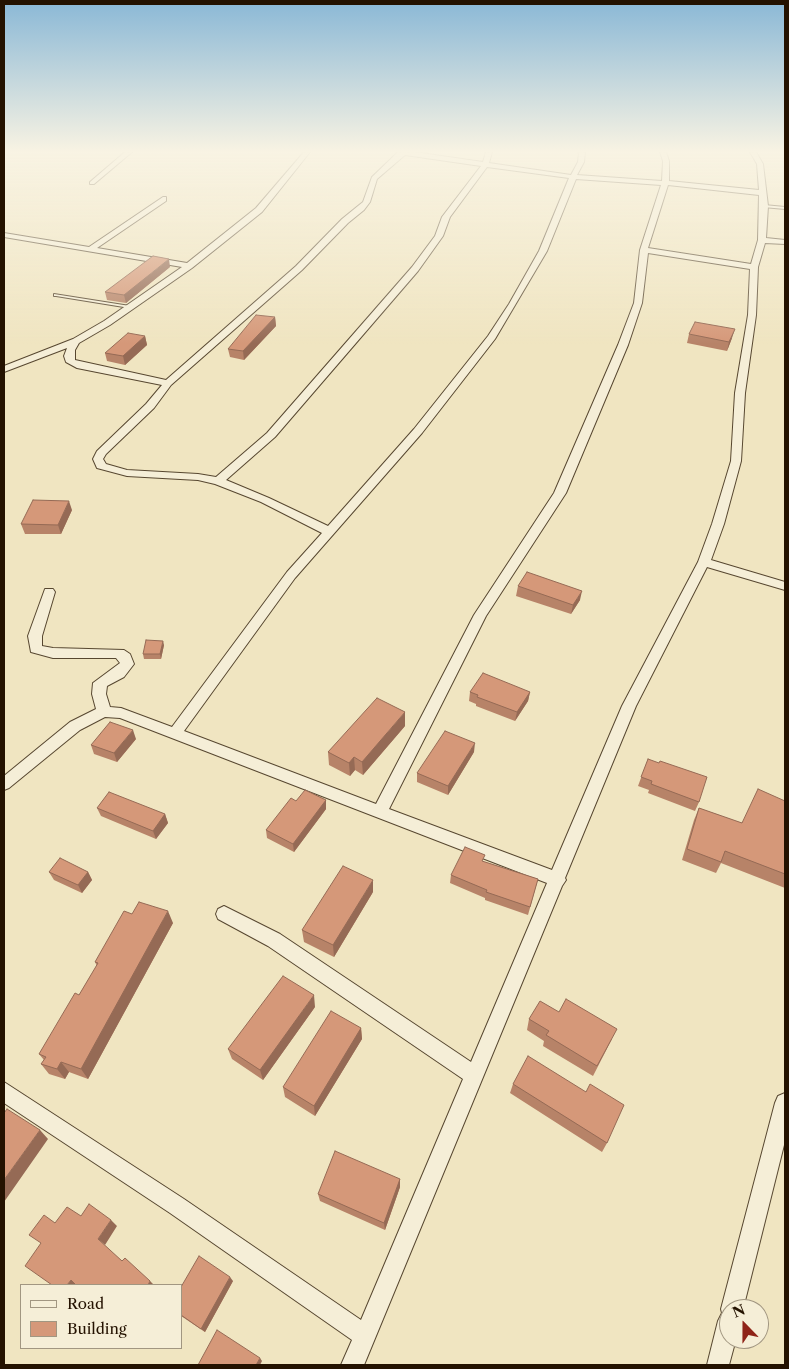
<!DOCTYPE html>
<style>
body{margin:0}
#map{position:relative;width:789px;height:1369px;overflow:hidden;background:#f0e5c1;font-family:"Libre Caslon Text",serif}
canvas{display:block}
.frame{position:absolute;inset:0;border:5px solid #241200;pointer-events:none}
.legend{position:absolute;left:20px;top:1284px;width:162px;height:65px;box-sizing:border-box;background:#f5eed7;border:1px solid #a19681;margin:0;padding:6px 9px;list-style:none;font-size:15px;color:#241200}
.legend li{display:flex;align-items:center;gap:10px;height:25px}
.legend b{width:25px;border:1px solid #a19681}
.north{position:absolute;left:719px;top:1299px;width:50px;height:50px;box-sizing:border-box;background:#f5eed7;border:1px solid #a19681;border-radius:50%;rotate:338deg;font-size:14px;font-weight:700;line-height:20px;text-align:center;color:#241200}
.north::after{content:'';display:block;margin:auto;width:18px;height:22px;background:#8f2418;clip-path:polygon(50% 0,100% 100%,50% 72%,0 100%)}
</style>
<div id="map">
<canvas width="789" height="1369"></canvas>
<div class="frame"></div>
<ul class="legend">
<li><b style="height:6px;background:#f5eed7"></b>Road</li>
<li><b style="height:14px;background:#d59879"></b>Building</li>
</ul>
<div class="north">N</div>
</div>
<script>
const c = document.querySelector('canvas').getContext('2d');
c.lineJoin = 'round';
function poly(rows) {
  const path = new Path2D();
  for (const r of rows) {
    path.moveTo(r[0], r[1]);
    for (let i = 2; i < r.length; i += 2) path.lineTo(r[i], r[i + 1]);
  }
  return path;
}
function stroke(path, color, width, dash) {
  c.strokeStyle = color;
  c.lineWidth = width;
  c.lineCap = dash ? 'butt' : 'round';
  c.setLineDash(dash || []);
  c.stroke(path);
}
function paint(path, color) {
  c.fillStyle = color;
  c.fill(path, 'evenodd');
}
const lane = poly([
 [764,205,785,207,785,209,763,207,763,205,764,205],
 [54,294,130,306,132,307,130,308,56,296,54,296,54,294]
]);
const street = poly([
 [125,152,132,152,94,184,90,184,90,182,125,152],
 [304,152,310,152,262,212,192,268,110,325,79,343,75,350,75,360,166,380,296,266,342,219,358,206,363,202,372,177,398,152,414,152,483,162,486,152,492,152,489,163,571,175,578,162,579,152,585,152,584,162,577,175,662,181,663,161,660,152,666,152,669,161,669,181,759,190,757,164,750,152,756,152,763,164,768,206,766,238,785,240,785,244,765,243,758,267,756,315,745,393,741,461,724,524,711,560,785,582,785,590,707,567,636,706,565,878,566,880,562,886,364,1365,341,1365,352,1340,170,1213,4,1103,4,1082,184,1199,361,1320,463,1079,268,946,218,919,216,914,218,909,224,906,280,934,471,1062,547,883,120,718,105,717,80,730,9,788,4,790,4,776,70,722,96,709,92,694,93,683,120,663,116,658,53,658,31,652,28,636,45,589,53,589,55,592,42,636,42,646,53,648,124,650,130,654,134,664,124,677,107,686,106,694,110,707,121,708,172,727,287,572,322,533,261,502,215,484,198,480,127,476,97,468,93,459,97,451,146,404,162,385,77,368,66,362,64,356,67,348,4,372,4,366,73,339,104,321,182,267,4,237,4,233,89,247,163,197,166,197,166,201,97,248,187,263,256,208,304,152],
 [405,155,481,166,442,217,435,236,412,267,267,433,216,477,198,474,127,470,106,464,103,459,106,454,154,408,171,385,302,270,348,223,364,210,370,202,377,179,405,155],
 [487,167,569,178,539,251,509,304,488,336,414,429,328,526,269,498,226,480,275,437,418,271,443,236,450,217,487,167],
 [576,179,661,185,640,250,634,303,618,345,554,493,474,615,376,804,184,731,295,578,422,433,495,339,547,251,576,179],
 [668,185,759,195,758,240,751,264,648,248,668,185],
 [648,253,750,269,748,315,735,393,731,461,712,524,698,562,622,706,552,870,389,809,486,616,566,493,628,345,642,303,648,253],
 [785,1093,785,1141,743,1309,729,1309,729,1339,736,1339,729,1365,707,1365,718,1321,722,1313,721,1309,775,1103,778,1096,785,1093]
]);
stroke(lane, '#574730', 2);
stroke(street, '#574730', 2);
paint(lane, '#f5eed7');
paint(street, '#f5eed7');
paint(poly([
 [170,267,126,303,107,300,105,292],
 [275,317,276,326,244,360,230,357,228,349],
 [689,334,732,338,727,351,687,343],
 [145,336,147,345,125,365,107,361,105,353],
 [72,510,61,534,25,534,21,524],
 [518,586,580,600,571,614,516,596],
 [164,645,161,659,144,659,143,654],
 [470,692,530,692,528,701,515,721,476,706,476,704,469,701],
 [405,726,363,775,355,770,350,776,329,765,328,752],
 [136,739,117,762,94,754,91,745],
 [474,752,448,795,417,782,417,773],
 [648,759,699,802,695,811,648,793,649,790,638,786],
 [326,800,326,809,294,852,267,838,266,830,296,801],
 [785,801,785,888,721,863,716,873,682,860,694,820,699,808,741,823],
 [97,808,165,814,168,823,156,839,101,816],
 [484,862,538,879,528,915,485,900,485,898,450,883,451,875],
 [49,872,88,872,92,880,82,893,54,880],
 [373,892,334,957,304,942,302,930],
 [132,914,173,923,88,1079,69,1072,65,1079,49,1074,41,1064,44,1060,39,1054,79,995,97,966,95,962],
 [315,1007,263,1080,232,1059,228,1049],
 [559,1012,612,1039,593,1076,543,1046,544,1041,527,1030,529,1019],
 [361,1028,362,1039,315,1116,285,1097,283,1087],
 [513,1084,586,1092,607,1143,602,1152,510,1093],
 [400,1179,400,1187,385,1230,320,1201,318,1194],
 [233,1281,205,1332,181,1316,181,1287]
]), '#b78368');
paint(poly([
 [169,259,170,267,126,303,124,295],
 [275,317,276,326,244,360,243,351],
 [735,329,732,338,727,351,729,342],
 [145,336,147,345,125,365,123,356],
 [69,501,72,510,61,534,58,525],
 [582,591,580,600,571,614,573,605],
 [163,641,164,645,161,659,160,654],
 [530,692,528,701,515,721,517,712],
 [405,712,405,726,363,775,362,762],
 [133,730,136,739,117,762,114,753],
 [475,743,474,752,448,795,448,786],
 [354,757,355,770,350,776,349,763],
 [326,800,326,809,294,852,293,844],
 [165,814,168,823,156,839,153,831],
 [88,872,92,880,82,893,78,885],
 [373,880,373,892,334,957,333,945],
 [168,911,173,923,88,1079,81,1069],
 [314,995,315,1007,263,1080,260,1070],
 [361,1028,362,1039,315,1116,314,1106],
 [61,1062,69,1072,65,1079,57,1069],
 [40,1130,48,1139,4,1202,4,1180],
 [400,1179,400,1187,385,1230,384,1223],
 [111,1220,117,1226,105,1245,98,1239],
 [230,1277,233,1281,205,1332,201,1329],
 [71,1280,78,1285,67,1285],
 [150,1281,154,1285,148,1285],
 [260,1358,262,1361,260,1365,256,1365]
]), '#956a55');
const building = poly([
 [153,256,169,259,124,295,105,292,153,256],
 [256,315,275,317,243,351,228,349,256,315],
 [695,322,735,329,729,342,689,334,695,322],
 [128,333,145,336,123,356,105,353,128,333],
 [33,500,69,501,58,525,21,524,33,500],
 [527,572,582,591,573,605,518,586,527,572],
 [146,640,163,641,160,654,143,654,146,640],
 [483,673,530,692,517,712,477,697,478,695,470,692,483,673],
 [377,698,405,712,362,762,354,757,349,763,328,752,377,698],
 [110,722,133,730,114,753,91,745,110,722],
 [445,731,475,743,448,786,417,773,445,731],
 [648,759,659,763,660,761,707,777,699,802,651,784,652,781,641,777,648,759],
 [758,789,785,801,785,874,725,851,721,862,687,849,699,808,742,823,758,789],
 [305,790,326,800,293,844,266,830,291,798,296,801,305,790],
 [109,792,165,814,153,831,97,808,109,792],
 [465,847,485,855,482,861,538,879,530,907,486,892,487,890,451,875,465,847],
 [60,858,88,872,78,885,49,872,60,858],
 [343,866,373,880,333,945,302,930,343,866],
 [139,902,168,911,81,1069,61,1062,57,1069,41,1064,46,1057,39,1054,75,993,79,995,98,963,95,962,124,911,132,914,139,902],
 [283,976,314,995,260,1070,228,1049,283,976],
 [566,999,617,1029,597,1066,546,1035,549,1031,529,1019,540,1001,559,1012,566,999],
 [331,1011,361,1028,314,1106,283,1087,331,1011],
 [528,1056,586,1092,590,1084,624,1105,607,1143,513,1084,528,1056],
 [7,1109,40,1130,4,1180,4,1113,7,1109],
 [335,1151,400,1179,384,1223,318,1194,335,1151],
 [89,1204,111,1220,98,1239,122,1261,125,1258,150,1281,148,1285,76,1285,71,1280,67,1285,52,1285,25,1266,41,1243,29,1235,44,1215,55,1223,67,1207,81,1216,89,1204],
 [199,1256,230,1277,201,1329,181,1315,181,1287,199,1256],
 [217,1330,260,1358,256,1365,198,1365,217,1330]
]);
paint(building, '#d59879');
stroke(building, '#956a55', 1);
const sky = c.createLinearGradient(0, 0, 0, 344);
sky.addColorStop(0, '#8ab8d6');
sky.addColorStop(0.44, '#f8f3e3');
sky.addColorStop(1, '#f8f3e300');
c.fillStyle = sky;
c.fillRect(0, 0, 789, 344);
</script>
